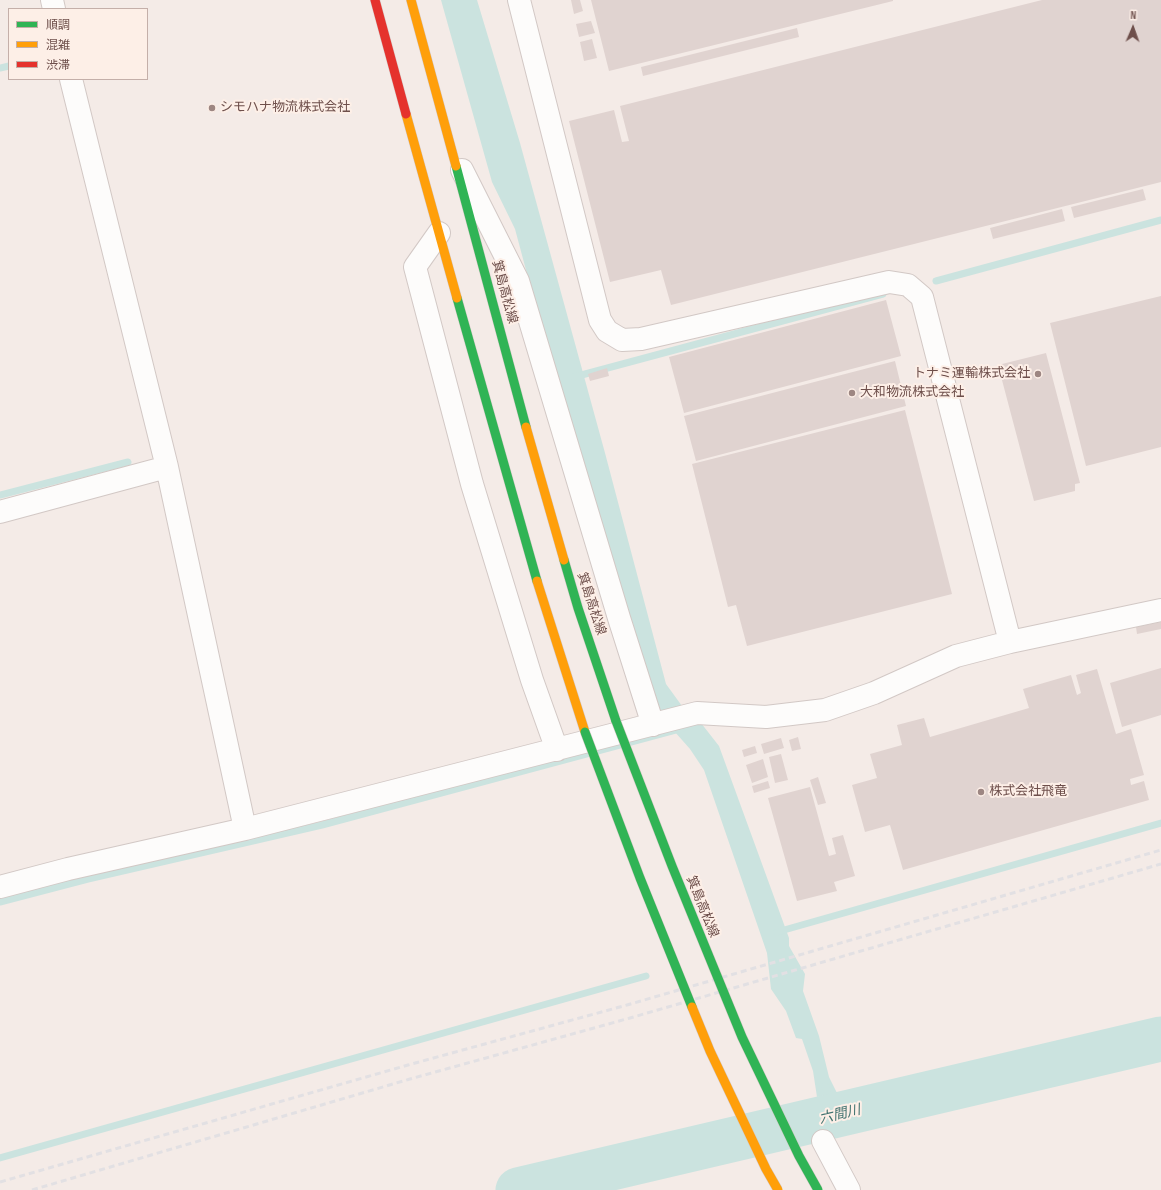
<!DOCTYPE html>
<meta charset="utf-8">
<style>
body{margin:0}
#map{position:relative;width:1161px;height:1190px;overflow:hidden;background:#f4ebe7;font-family:"Sofia Sans Condensed","Noto Sans JP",sans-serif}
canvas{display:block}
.legend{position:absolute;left:8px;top:8px;width:140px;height:72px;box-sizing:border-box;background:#fdefe7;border:1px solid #c4afa9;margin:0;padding:5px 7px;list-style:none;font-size:12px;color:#6e4f4b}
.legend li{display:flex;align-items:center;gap:8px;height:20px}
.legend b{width:20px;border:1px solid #c4afa9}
.north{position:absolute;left:1113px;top:8px;width:40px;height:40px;-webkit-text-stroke:3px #fdefe7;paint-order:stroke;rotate:2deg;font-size:11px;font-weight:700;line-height:16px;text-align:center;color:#6e4f4b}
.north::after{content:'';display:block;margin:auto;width:14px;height:18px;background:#6e4f4b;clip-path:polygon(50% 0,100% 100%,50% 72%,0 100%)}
</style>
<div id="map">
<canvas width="1161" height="1190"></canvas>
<ul class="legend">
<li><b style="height:5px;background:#30b455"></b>順調</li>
<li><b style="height:5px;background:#ff9f0a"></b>混雑</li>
<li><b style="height:5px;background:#e5322d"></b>渋滞</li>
</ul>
<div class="north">N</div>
</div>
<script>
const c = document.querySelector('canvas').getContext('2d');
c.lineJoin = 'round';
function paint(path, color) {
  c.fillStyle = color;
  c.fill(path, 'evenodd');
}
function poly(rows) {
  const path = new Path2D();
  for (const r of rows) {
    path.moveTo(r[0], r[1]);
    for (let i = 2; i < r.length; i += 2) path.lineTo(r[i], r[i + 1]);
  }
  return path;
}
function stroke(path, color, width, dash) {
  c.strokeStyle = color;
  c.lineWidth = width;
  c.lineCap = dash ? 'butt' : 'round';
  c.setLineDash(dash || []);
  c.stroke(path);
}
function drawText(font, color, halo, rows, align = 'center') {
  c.font = font + ' "Sofia Sans Condensed","Noto Sans JP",sans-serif';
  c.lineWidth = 4;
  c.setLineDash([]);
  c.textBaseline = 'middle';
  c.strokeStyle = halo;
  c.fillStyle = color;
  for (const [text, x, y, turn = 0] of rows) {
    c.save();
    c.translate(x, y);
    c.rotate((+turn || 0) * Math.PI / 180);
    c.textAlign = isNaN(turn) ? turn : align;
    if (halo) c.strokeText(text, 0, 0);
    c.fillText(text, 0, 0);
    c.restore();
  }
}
paint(poly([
 [441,0,477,0,520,143,605,453,666,684,682,706,701,723,719,746,789,938,789,946,805,974,803,991,819,1036,829,1077,837,1093,817,1097,813,1071,802,1039,796,1038,786,1011,771,989,767,953,704,770,690,749,659,714,556,382,515,229,492,182]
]), '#cbe3df');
stroke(poly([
 [0,68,9,66],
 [936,281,1161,220],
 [574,377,883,294],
 [0,495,128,462],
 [0,902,88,879,322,825,683,728],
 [777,932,1161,823],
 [825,1086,834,1116],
 [0,1158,646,976]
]), '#cbe3df', 7);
stroke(poly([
 [518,1190,1161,1039]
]), '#cbe3df', 45);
paint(poly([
 [571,0,580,0,583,11,574,14],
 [591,0,893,0,893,1,609,71],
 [1042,0,1161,0,1161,182,671,305,661,270,610,282,569,121,614,110,622,142,629,141,620,106],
 [591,21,595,33,579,37,576,24],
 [797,28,799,37,643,76,641,67],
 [592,39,597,58,584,61,580,42],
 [1143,189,1146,200,1074,218,1071,207],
 [1062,209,1065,221,993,239,990,228],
 [1161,296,1161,447,1086,466,1050,323],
 [886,300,901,356,684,413,669,357],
 [1046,353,1080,483,1075,484,1075,491,1034,501,998,365],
 [895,361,906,406,696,461,684,416],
 [607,368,609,376,590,381,588,374],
 [905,410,952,594,747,646,736,605,728,607,692,464],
 [1161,622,1161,629,1137,634,1136,627],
 [1161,668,1161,715,1122,727,1110,683],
 [1097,669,1116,734,1131,729,1144,775,1130,779,1131,785,1144,781,1149,800,903,870,890,825,865,832,852,785,877,778,870,754,902,745,897,725,924,718,930,737,1029,708,1023,689,1071,675,1077,695,1081,693,1076,675],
 [798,737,801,749,792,751,789,740],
 [781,738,784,748,764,754,761,744],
 [755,746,757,753,744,757,742,750],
 [781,754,788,780,775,783,769,757],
 [763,759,768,777,752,783,746,765],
 [818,777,826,803,818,805,810,780],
 [768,781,770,788,754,793,752,786],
 [810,787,829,856,836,854,832,838,843,835,855,876,834,882,837,891,797,901,768,798]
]), '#e0d3d0');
const street = poly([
 [52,0,54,9],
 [519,0,600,320,607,331,622,340,641,339,889,282,908,285,922,297,1010,642],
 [71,79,167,467,245,829],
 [462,170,518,281,619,618,653,725],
 [439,233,415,267,472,484,532,680,557,750],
 [0,512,167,467],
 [0,887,68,869,245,829,697,713,766,717,825,710,874,693,956,656,1010,642,1161,610],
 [823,1141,849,1190]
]);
const fast = poly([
 [456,166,526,427],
 [457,298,537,581],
 [564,560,578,608,616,721]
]);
const slow = poly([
 [411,0,456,166],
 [406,114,457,298],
 [526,427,564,560],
 [537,581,585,732]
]);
const jam = poly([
 [375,0,406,114]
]);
stroke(street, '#d2c8c5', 24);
stroke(fast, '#d3c7c5', 10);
stroke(slow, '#d3c7c5', 10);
stroke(jam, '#d3c7c5', 10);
stroke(street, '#fdfcfb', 22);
stroke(fast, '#30b455', 9);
stroke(slow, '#ff9f0a', 9);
stroke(jam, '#e5322d', 9);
stroke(poly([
 [0,1182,408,1065,627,1005,1161,850],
 [32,1190,410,1079,630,1018,1161,864]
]), '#e2e0e3', 3, [6, 4]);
const fastBridge = poly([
 [616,721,672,866,742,1037,799,1156,818,1190],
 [585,732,640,878,692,1007]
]);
const slowBridge = poly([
 [692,1007,710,1051,766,1169,778,1190]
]);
stroke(fastBridge, '#d3c7c5', 10, []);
stroke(slowBridge, '#d3c7c5', 10, []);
stroke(fastBridge, '#30b455', 9);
stroke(slowBridge, '#ff9f0a', 9);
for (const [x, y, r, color] of [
 [212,108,4,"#9d8682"],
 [1038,374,4,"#9d8682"],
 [852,393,4,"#9d8682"],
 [981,792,4,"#9d8682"]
]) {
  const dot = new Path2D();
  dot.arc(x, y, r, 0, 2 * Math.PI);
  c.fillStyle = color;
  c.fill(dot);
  stroke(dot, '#fdefe7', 1.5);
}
drawText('13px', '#6e4f4b', '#fdefe7', [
 ["シモハナ物流株式会社",220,108],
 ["トナミ運輸株式会社",1030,374,"right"],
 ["大和物流株式会社",860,393],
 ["株式会社飛竜",989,792]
], 'left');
drawText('13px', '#6e4f4b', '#fdefe7', [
 ["箕島高松線",504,292,75],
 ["箕島高松線",591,604,72],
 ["箕島高松線",702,907,68]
]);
drawText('italic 14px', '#41726f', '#fdefe7', [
 ["六間川",840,1115,-13]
]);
</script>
